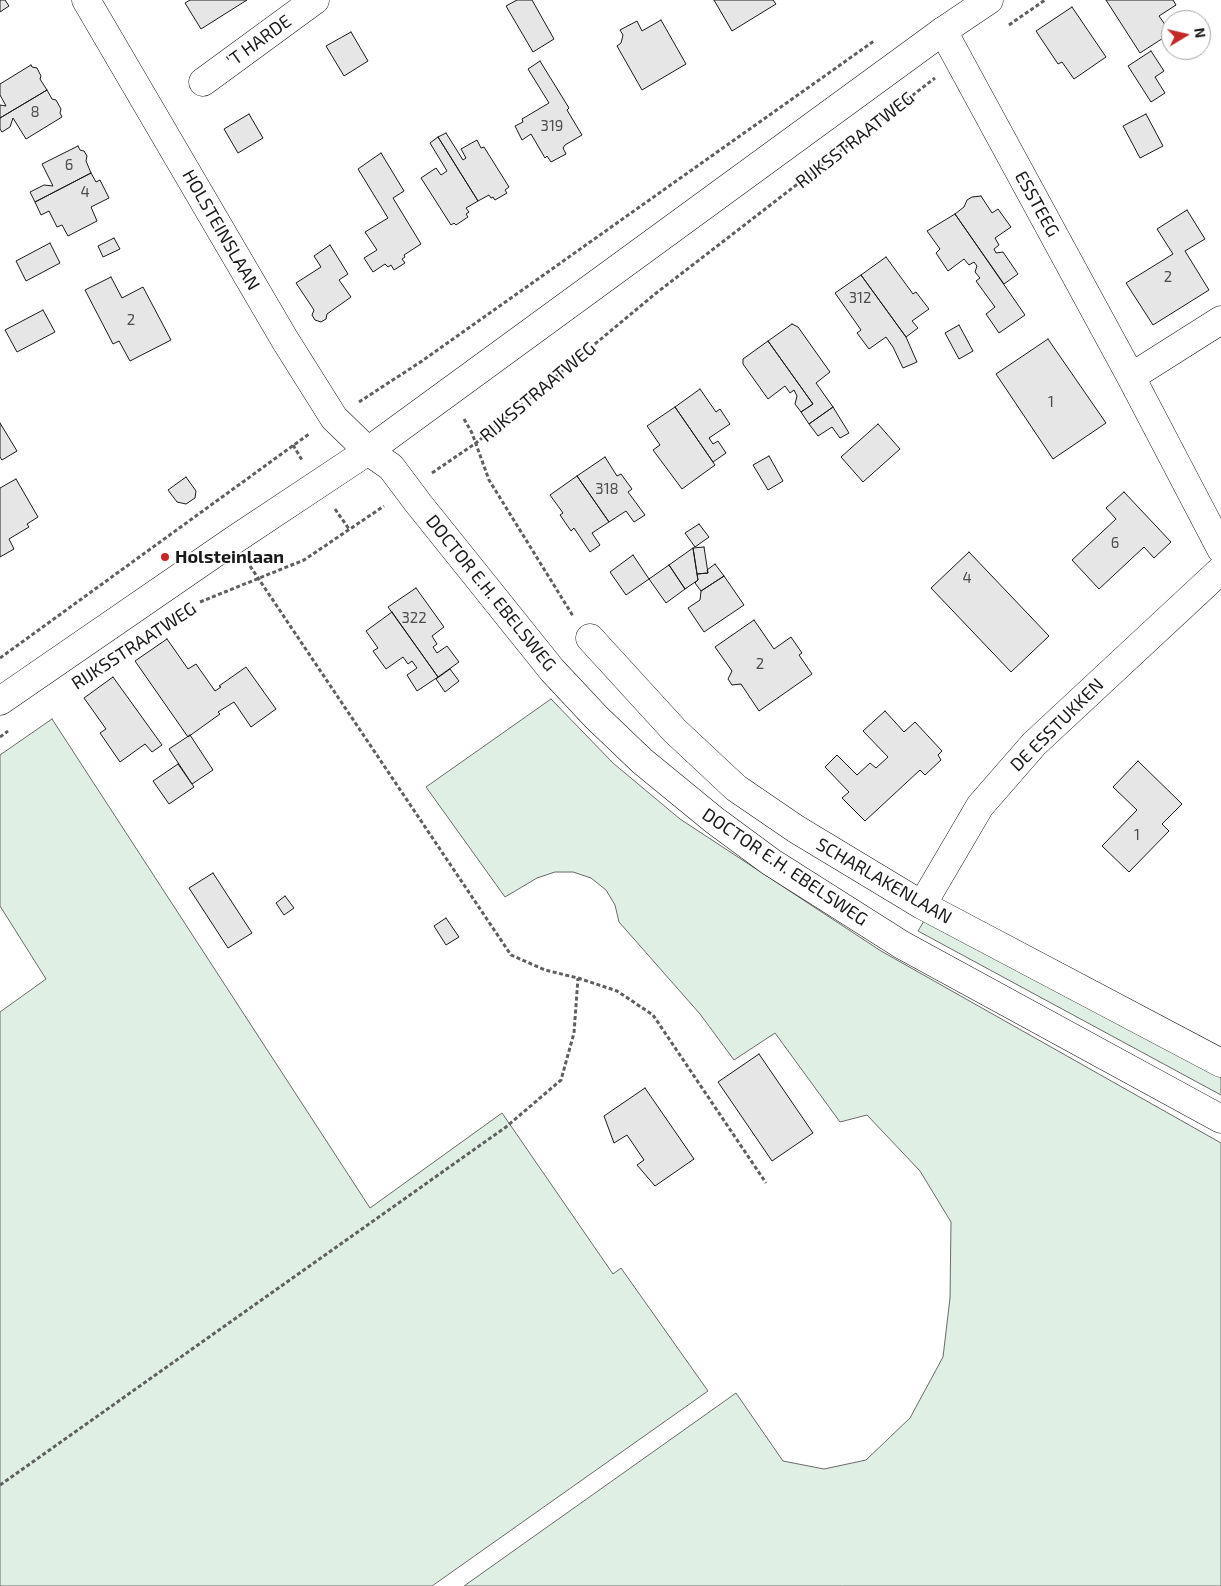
<!DOCTYPE html>
<style>
body{margin:0}
#map{position:relative;width:1221px;height:1586px;overflow:hidden;background:#fff;font-family:"Exo 2",sans-serif}
canvas{display:block}
.north{position:absolute;left:1161px;top:10px;width:50px;height:50px;box-sizing:border-box;background:#fff;border:1px solid #a3a3a3;border-radius:50%;rotate:81deg;font-size:14px;font-weight:700;line-height:20px;text-align:center;color:#1a1a1a}
.north::after{content:'';display:block;margin:auto;width:18px;height:22px;background:#c62828;clip-path:polygon(50% 0,100% 100%,50% 72%,0 100%)}
</style>
<div id="map">
<canvas width="1221" height="1586"></canvas>
<div class="north">N</div>
</div>
<script>
const c = document.querySelector('canvas').getContext('2d');
c.lineJoin = 'round';
function paint(path, color) {
  c.fillStyle = color;
  c.fill(path, 'evenodd');
}
function poly(rows) {
  const path = new Path2D();
  for (const r of rows) {
    path.moveTo(r[0], r[1]);
    for (let i = 2; i < r.length; i += 2) path.lineTo(r[i], r[i + 1]);
  }
  return path;
}
function stroke(path, color, width, dash) {
  c.strokeStyle = color;
  c.lineWidth = width;
  c.lineCap = dash ? 'butt' : 'round';
  c.setLineDash(dash || []);
  c.stroke(path);
}
function drawText(font, color, halo, rows, align = 'center') {
  c.font = font + ' "Exo 2",sans-serif';
  c.lineWidth = 4;
  c.setLineDash([]);
  c.textBaseline = 'middle';
  c.strokeStyle = halo;
  c.fillStyle = color;
  for (const [text, x, y, turn = 0] of rows) {
    c.save();
    c.translate(x, y);
    c.rotate((+turn || 0) * Math.PI / 180);
    c.textAlign = isNaN(turn) ? turn : align;
    if (halo) c.strokeText(text, 0, 0);
    c.fillText(text, 0, 0);
    c.restore();
  }
}
const green = poly([
 [551,699,613,763,680,819,881,951,1221,1143,1221,1586,464,1586,736,1393,783,1461,824,1469,866,1460,910,1418,943,1357,950,1298,951,1222,920,1171,867,1115,840,1122,775,1033,734,1060,700,1014,619,922,615,905,606,890,591,878,573,872,555,872,537,878,505,897,426,787,551,699],
 [52,719,370,1208,502,1113,613,1274,621,1268,708,1391,432,1586,0,1586,0,1012,46,979,0,906,0,755,52,719],
 [924,921,1221,1076,1221,1095,918,931,924,921]
]);
paint(green, '#e0efe3');
stroke(green, '#6a6a6a', 1);
const building = poly([
 [0,0,5,0,9,6,0,12,0,0],
 [190,0,247,0,201,29,185,3,190,0],
 [517,0,532,0,554,39,533,52,506,6,517,0],
 [714,0,773,0,776,4,732,31,714,0],
 [1106,0,1173,0,1176,5,1159,16,1171,33,1140,53,1106,0],
 [1072,7,1106,57,1074,79,1062,62,1058,64,1036,31,1072,7],
 [661,20,686,64,642,90,617,46,621,43,623,35,620,30,637,21,642,31,661,20],
 [351,32,368,61,344,76,326,46,351,32],
 [1151,51,1164,71,1155,77,1165,93,1151,102,1128,66,1151,51],
 [540,61,569,108,567,110,582,135,565,145,563,148,566,154,551,162,547,156,545,158,531,134,522,140,515,126,523,122,522,119,549,103,528,69,540,61],
 [31,65,32,67,37,68,41,76,40,79,47,90,0,118,0,105,6,106,0,95,0,84,31,65],
 [47,90,52,99,56,100,61,109,60,113,62,117,26,139,13,118,10,127,2,132,0,129,0,118,47,90],
 [249,114,263,138,238,153,224,129,249,114],
 [1146,114,1163,146,1140,158,1123,126,1146,114],
 [446,133,463,160,466,158,461,149,477,140,481,148,484,147,509,187,505,190,507,193,495,200,493,197,491,198,489,195,478,201,438,137,446,133],
 [438,137,478,201,466,208,469,212,466,214,468,217,456,225,454,223,451,225,421,178,436,168,441,175,447,171,430,143,438,137],
 [78,146,80,150,84,151,87,156,86,161,91,173,35,202,30,192,44,185,53,186,42,164,78,146],
 [381,153,404,191,393,198,421,244,404,255,405,257,402,259,405,263,394,270,391,265,388,267,385,264,373,272,364,258,377,250,365,232,388,218,358,169,381,153],
 [91,173,96,182,100,180,109,198,91,207,97,221,68,236,62,225,57,227,49,211,41,215,35,202,91,173],
 [981,196,992,213,998,209,1011,227,995,238,999,245,994,249,996,253,1003,252,1018,274,1004,284,955,214,964,207,967,200,972,197,981,196],
 [1187,210,1205,239,1185,251,1209,290,1153,325,1126,283,1173,254,1157,229,1187,210],
 [955,214,1025,315,999,333,986,314,995,307,976,281,980,278,975,272,977,266,974,262,969,265,964,259,948,271,936,253,940,249,927,231,955,214],
 [114,238,120,249,103,257,98,246,114,238],
 [50,243,60,263,26,281,16,261,50,243],
 [330,245,348,274,339,280,351,297,327,314,326,319,321,322,315,320,312,315,314,310,296,283,321,267,314,256,330,245],
 [886,257,913,294,916,292,929,309,912,321,918,328,906,337,861,275,886,257],
 [861,275,906,337,917,362,903,368,893,347,886,337,869,349,857,333,861,330,835,293,861,275],
 [111,277,122,298,143,287,171,340,130,361,119,341,113,344,85,290,111,277],
 [43,310,55,332,17,352,5,330,43,310],
 [792,324,798,327,830,372,816,383,833,407,809,424,801,412,813,404,768,341,792,324],
 [959,325,973,351,959,359,945,333,959,325],
 [1048,339,1106,423,1053,459,996,374,1048,339],
 [768,341,813,404,801,412,795,404,797,396,794,390,790,393,785,386,768,399,743,364,743,359,768,341],
 [700,389,716,412,720,409,730,424,709,438,713,444,718,441,726,453,713,462,675,407,700,389],
 [675,407,715,465,682,489,653,450,660,445,647,426,675,407],
 [833,407,849,433,840,438,832,427,818,436,809,424,833,407],
 [0,423,17,451,2,460,0,457,0,423],
 [878,424,900,449,863,482,841,457,878,424],
 [769,456,783,481,768,490,753,465,769,456],
 [605,457,617,476,621,474,632,489,628,492,645,515,634,522,626,511,609,522,577,476,605,457],
 [577,476,609,522,592,533,600,545,590,552,574,528,571,531,560,515,563,513,550,495,577,476],
 [186,477,196,491,195,498,186,504,177,502,168,490,186,477],
 [16,479,38,517,27,524,29,527,9,539,14,549,0,557,0,488,16,479],
 [1124,492,1171,542,1154,558,1144,547,1099,589,1072,560,1116,519,1106,508,1124,492],
 [699,524,709,537,695,547,685,533,699,524],
 [704,547,708,573,697,574,693,548,704,547],
 [693,548,698,580,685,589,669,565,693,548],
 [969,552,1049,636,1011,672,931,588,969,552],
 [633,555,649,579,626,595,610,572,633,555],
 [715,564,724,576,701,591,695,583,698,580,697,574,708,573,707,570,715,564],
 [669,565,685,589,666,603,649,579,669,565],
 [724,576,744,605,704,632,688,608,700,600,701,591,724,576],
 [416,588,444,627,432,636,437,644,433,647,437,653,447,646,459,662,438,677,388,607,416,588],
 [392,612,438,677,417,691,407,675,417,668,412,661,408,664,403,657,386,669,373,651,378,648,366,631,392,612],
 [754,620,774,649,791,637,802,653,799,655,812,674,759,711,741,684,732,685,728,679,732,671,715,647,754,620],
 [167,639,188,669,196,664,215,691,221,687,219,686,246,667,276,709,251,727,234,702,218,712,220,714,188,737,135,661,167,639],
 [450,669,459,681,445,692,436,679,450,669],
 [113,677,162,745,152,752,145,744,120,762,100,733,106,729,84,698,113,677],
 [885,711,904,732,915,722,942,751,938,755,941,760,925,775,920,770,865,821,842,798,849,792,825,767,837,755,857,775,870,763,876,768,888,757,863,731,885,711],
 [190,735,213,770,192,784,169,749,190,735],
 [1138,761,1182,804,1162,824,1169,831,1129,872,1102,846,1137,810,1113,787,1138,761],
 [178,764,194,787,169,804,153,781,178,764],
 [213,873,252,933,228,948,189,888,213,873],
 [285,896,294,908,284,915,276,903,285,896],
 [446,918,459,937,446,945,434,926,446,918],
 [759,1054,813,1133,772,1161,718,1082,759,1054],
 [645,1088,694,1159,655,1186,637,1165,644,1160,627,1135,614,1143,604,1116,645,1088]
]);
paint(building, '#e6e6e6');
stroke(building, '#1a1a1a', 1);
const minor = poly([
 [86,0,285,340,334,418,368,451],
 [943,31,1131,377],
 [203,82,315,0],
 [1221,320,1131,377,1221,549],
 [590,638,675,731,736,788,796,829,922,905,1221,1063],
 [922,905,980,806,1034,744,1221,570]
]);
const secondary = poly([
 [368,451,391,467,418,503,552,670,596,717,642,761,714,820,771,862,902,945,1221,1119],
 [0,701,234,540,368,451,943,31,989,0]
]);
stroke(minor, '#1a1a1a', 29);
stroke(secondary, '#1a1a1a', 29);
stroke(poly([
 [1009,25,1045,0],
 [359,402,422,361,874,41],
 [464,419,472,433,489,480,573,616],
 [293,445,302,460],
 [432,473,476,443,655,294,935,78],
 [335,509,349,529],
 [250,566,511,955,545,970,578,978,617,991,653,1015,766,1183],
 [200,602,304,560,384,506],
 [0,658,309,434],
 [0,737,8,731],
 [0,1485,506,1127,561,1080,574,1033,578,978]
]), '#5f5f5f', 3, [4, 2.5]);
stroke(minor, '#fff', 28);
stroke(secondary, '#fff', 28);
for (const [x, y, r, color] of [
 [165,557,5,"#c62828"]
]) {
  const dot = new Path2D();
  dot.arc(x, y, r, 0, 2 * Math.PI);
  c.fillStyle = color;
  c.fill(dot);
  stroke(dot, '#fff', 2);
}
drawText('15px', '#4d4d4d', null, [
 ["8",35,112],
 ["319",552,126],
 ["6",69,165],
 ["4",85,192],
 ["2",1168,277],
 ["312",860,298],
 ["2",131,320],
 ["1",1051,402],
 ["318",607,489],
 ["6",1115,543],
 ["4",967,578],
 ["322",414,618],
 ["2",760,664],
 ["1",1137,835]
]);
drawText('18px', '#1a1a1a', '#fff', [
 ["'T HARDE",259,41,-36],
 ["RIJKSSTRAATWEG",855,140,-38],
 ["ESSTEEG",1037,204,61],
 ["HOLSTEINSLAAN",221,230,60],
 ["RIJKSSTRAATWEG",538,392,-40],
 ["DOCTOR E.H. EBELSWEG",491,593,51],
 ["RIJKSSTRAATWEG",134,646,-33],
 ["DE ESSTUKKEN",1057,725,-45],
 ["DOCTOR E.H. EBELSWEG",785,867,34],
 ["SCHARLAKENLAAN",884,881,30]
]);
drawText('bold 18px', '#1a1a1a', '#fff', [
 ["Holsteinlaan",175,557]
], 'left');
</script>
